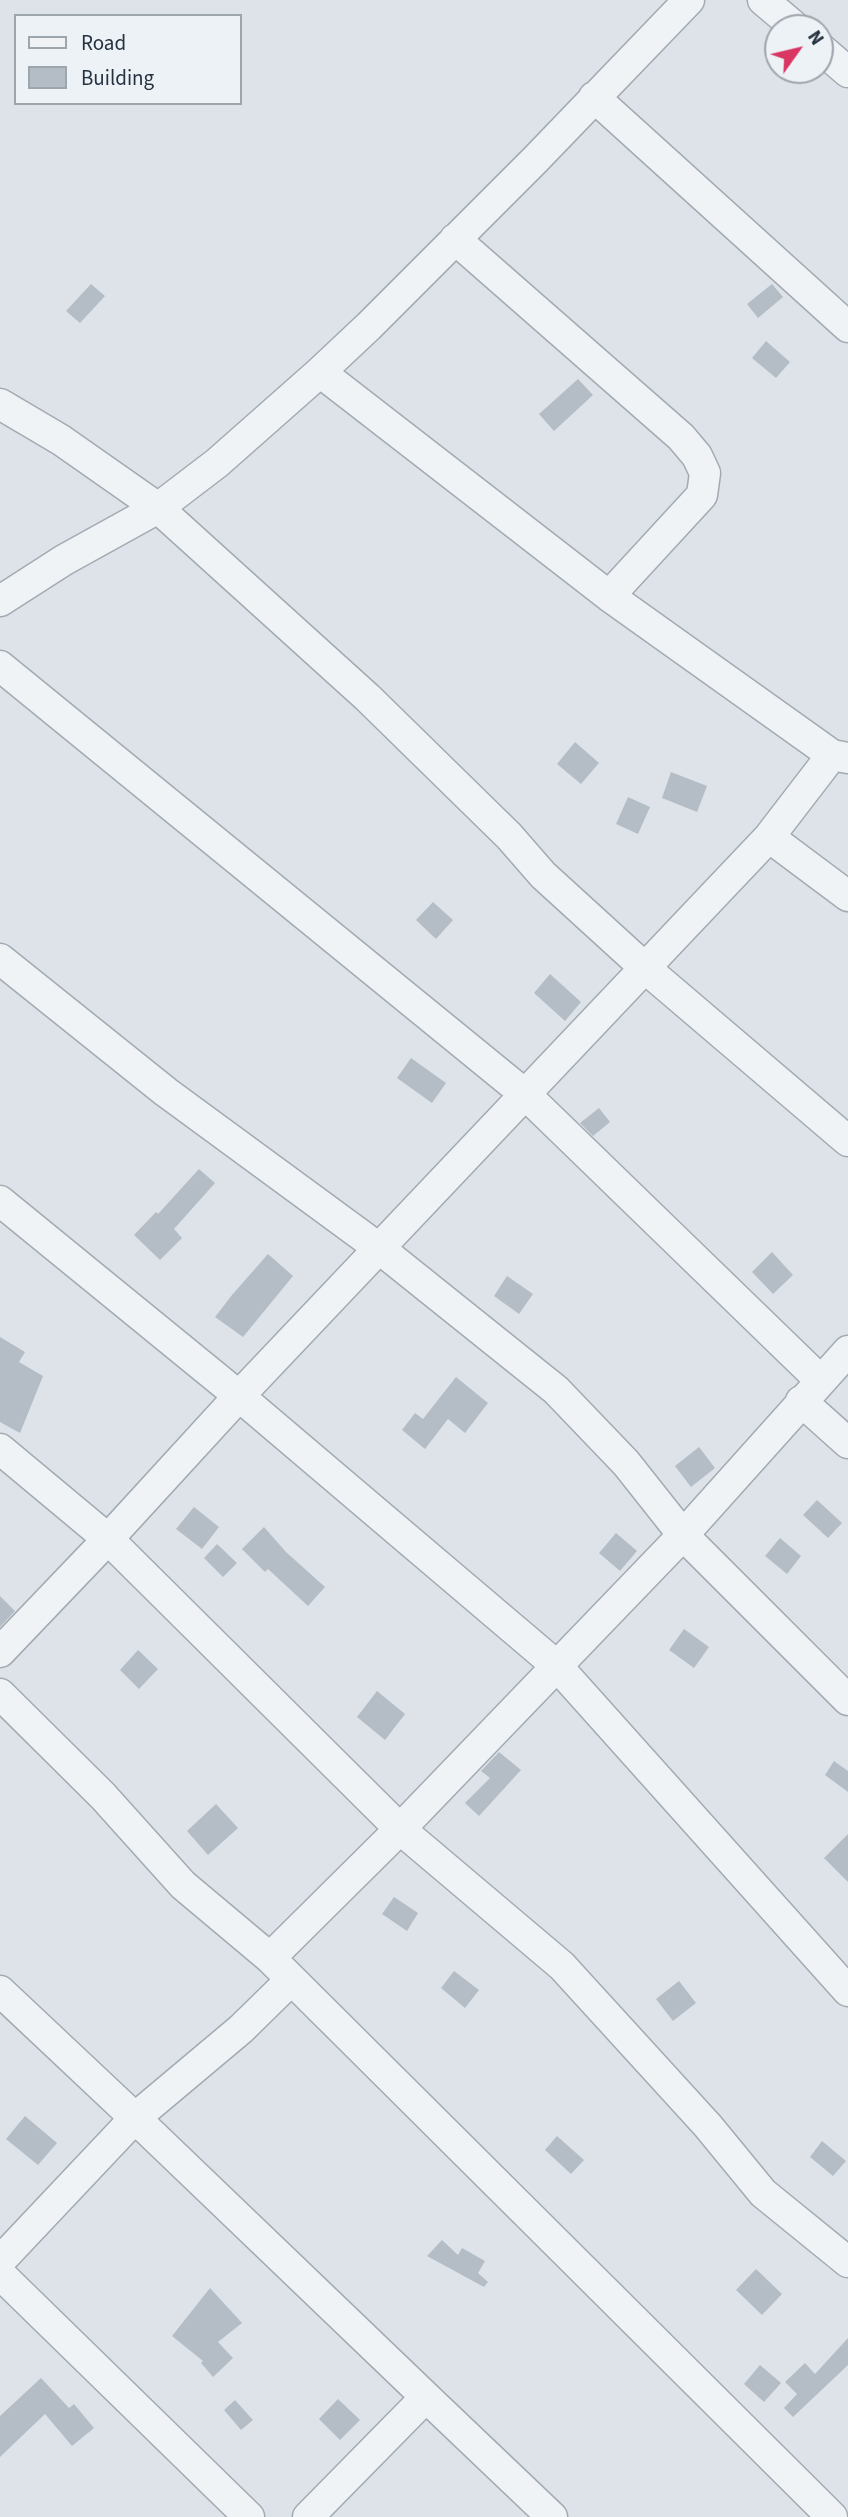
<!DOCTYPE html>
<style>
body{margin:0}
#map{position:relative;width:848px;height:2517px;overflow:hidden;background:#dde3e8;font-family:"Source Sans 3",sans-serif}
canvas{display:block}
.legend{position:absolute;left:14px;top:14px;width:228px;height:91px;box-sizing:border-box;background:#edf2f6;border:2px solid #9da5ad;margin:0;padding:9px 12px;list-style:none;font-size:21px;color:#253240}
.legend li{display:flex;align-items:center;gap:14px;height:35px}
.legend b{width:35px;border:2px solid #9da5ad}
.north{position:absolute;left:764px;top:14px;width:70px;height:70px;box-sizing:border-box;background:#edf2f6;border:2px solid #9da5ad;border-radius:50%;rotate:56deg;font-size:19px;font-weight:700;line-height:28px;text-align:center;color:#253240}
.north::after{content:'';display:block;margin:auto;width:24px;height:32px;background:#d93663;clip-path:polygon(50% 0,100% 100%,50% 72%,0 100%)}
</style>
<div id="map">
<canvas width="848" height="2517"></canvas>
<ul class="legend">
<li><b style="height:9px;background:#f0f3f6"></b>Road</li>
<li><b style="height:19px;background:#b4bdc6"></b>Building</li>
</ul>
<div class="north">N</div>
</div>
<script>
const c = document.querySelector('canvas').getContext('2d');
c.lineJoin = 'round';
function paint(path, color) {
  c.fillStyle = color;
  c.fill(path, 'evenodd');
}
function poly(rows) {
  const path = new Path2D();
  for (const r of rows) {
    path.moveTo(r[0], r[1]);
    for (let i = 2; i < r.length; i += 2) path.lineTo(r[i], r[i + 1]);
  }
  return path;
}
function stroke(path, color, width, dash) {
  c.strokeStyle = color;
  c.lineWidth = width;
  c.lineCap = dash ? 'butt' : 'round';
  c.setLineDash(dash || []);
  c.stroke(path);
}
paint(poly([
 [91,284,105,296,80,323,66,311],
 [772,284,783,297,758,318,747,304],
 [766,341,790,362,776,378,752,358],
 [578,379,593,395,554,431,539,414],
 [575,742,599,763,581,784,557,764],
 [671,772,707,786,697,812,662,798],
 [628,797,650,807,638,834,616,824],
 [433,902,453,920,436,939,416,920],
 [550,974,581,1002,565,1021,534,993],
 [411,1058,446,1083,432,1103,397,1078],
 [599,1108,610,1122,593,1136,580,1123],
 [199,1169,215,1183,174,1229,182,1238,160,1260,134,1235,156,1212,158,1214],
 [772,1252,793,1275,773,1294,752,1272],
 [268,1254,293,1276,243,1337,215,1317,232,1295],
 [507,1276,533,1294,519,1314,494,1296],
 [0,1337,25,1352,19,1362,43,1376,20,1433,0,1422],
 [456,1377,488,1403,465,1433,448,1419,425,1449,402,1430,415,1413,423,1419],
 [699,1447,715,1468,691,1487,675,1466],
 [817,1500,842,1523,828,1538,803,1515],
 [194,1507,219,1527,202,1549,176,1529],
 [264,1527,286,1552,325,1587,308,1606,268,1569,265,1572,242,1549],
 [616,1533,637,1551,620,1571,599,1553],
 [780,1538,801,1556,787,1574,765,1556],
 [217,1544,237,1563,223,1577,204,1558],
 [0,1596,15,1611,0,1627],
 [684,1629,709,1647,694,1668,669,1650],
 [138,1650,158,1669,139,1689,120,1670],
 [377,1691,405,1714,385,1740,357,1717],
 [499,1752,521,1770,479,1816,465,1803,490,1778,481,1771],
 [834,1761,848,1771,848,1792,825,1775],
 [216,1804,238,1828,208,1855,187,1831],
 [848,1834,848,1882,824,1858],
 [394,1897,418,1913,407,1931,382,1914],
 [454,1971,479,1990,465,2008,441,1988],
 [679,1981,696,2003,673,2021,656,1999],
 [25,2116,57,2143,38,2165,6,2139],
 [557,2136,584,2160,571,2174,545,2150],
 [822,2141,846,2161,833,2176,810,2157],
 [442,2240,458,2255,462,2248,485,2261,478,2273,488,2282,484,2287,427,2256],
 [756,2269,782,2294,762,2315,736,2290],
 [210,2288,242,2323,218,2342,233,2358,213,2377,201,2363,203,2361,172,2336],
 [848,2338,848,2365,793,2417,784,2408,797,2394,785,2382,805,2363,815,2374],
 [760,2365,781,2383,764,2402,744,2384],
 [41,2378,69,2408,74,2404,94,2428,72,2446,45,2414,0,2457,0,2416],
 [338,2399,360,2420,340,2440,319,2419],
 [235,2400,253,2420,241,2430,224,2410]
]), '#b4bdc6');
const minor = poly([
 [763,0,796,28],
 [820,48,848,72],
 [594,97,848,327],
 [455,239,681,437,697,456,705,473,702,495,609,596],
 [320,372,609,596,832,755,848,758],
 [0,404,61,440,158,508,368,698,509,836,543,875,645,968,848,1141],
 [0,601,64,560,158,508,217,463,320,372,369,326,535,160,689,0],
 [0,666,526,1095,820,1380],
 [769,837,848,896],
 [0,959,166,1092,380,1249,556,1390,626,1463,683,1535,848,1700],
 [0,1201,239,1396,557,1666,848,1991],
 [801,1401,848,1443],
 [0,1449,108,1539,400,1829,562,1966,708,2126,763,2193,848,2262],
 [0,1652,108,1539,239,1396,769,837,832,755],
 [0,1694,103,1796,183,1885,270,1958,832,2517],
 [270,1958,400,1829,683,1535,848,1351],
 [0,1991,135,2118,426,2397,308,2517],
 [0,2261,135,2118,241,2029,290,1981],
 [0,2274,249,2517],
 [426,2397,552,2517]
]);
stroke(minor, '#a2aab2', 33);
stroke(minor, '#f0f3f6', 30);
</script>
